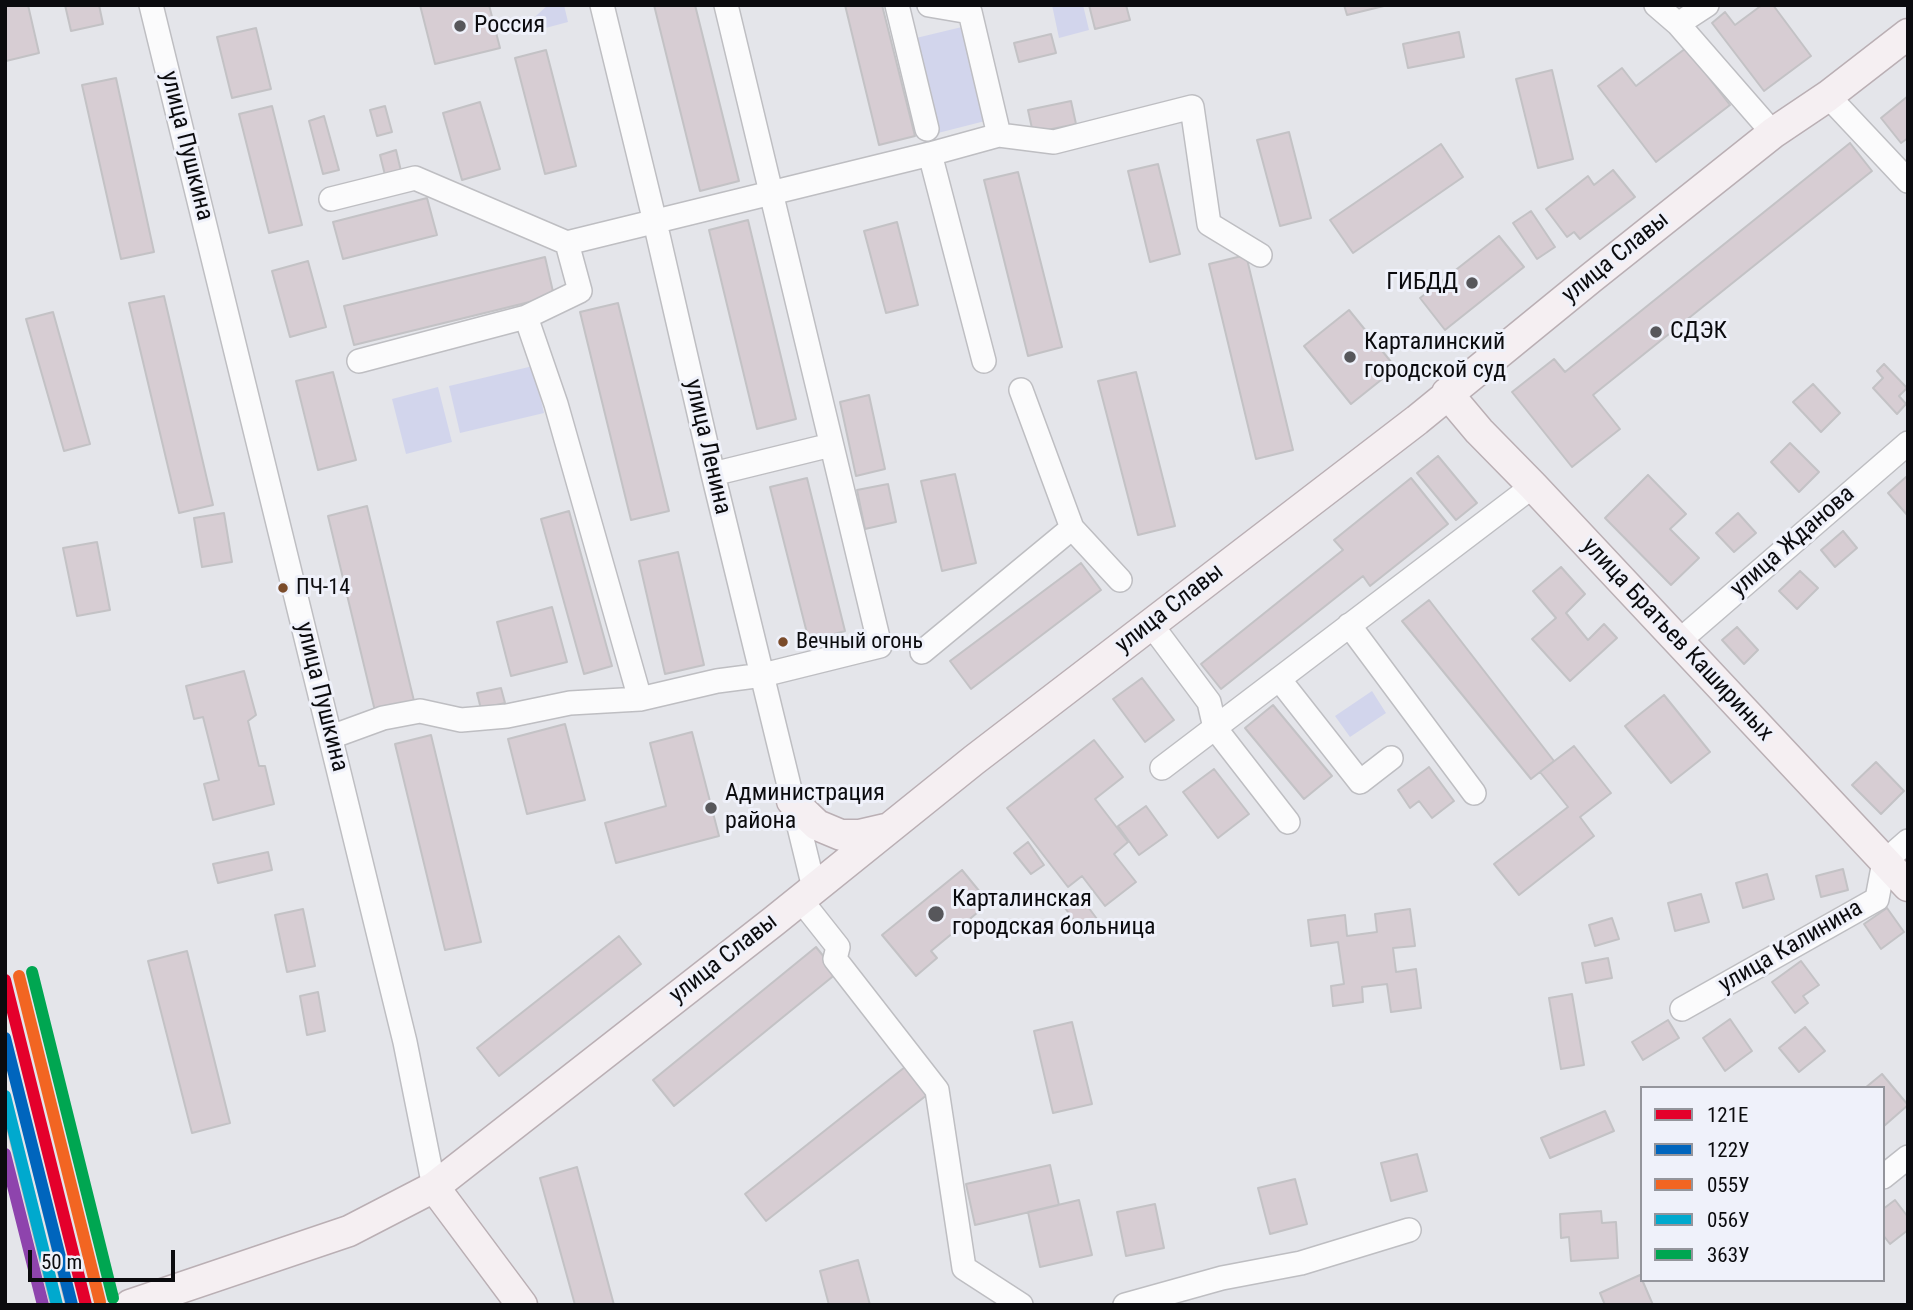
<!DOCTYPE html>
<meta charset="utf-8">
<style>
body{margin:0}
#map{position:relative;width:1913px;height:1310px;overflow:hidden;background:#e4e5ea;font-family:"Roboto Condensed",sans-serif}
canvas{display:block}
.frame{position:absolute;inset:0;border:7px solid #0b0b0e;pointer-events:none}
.legend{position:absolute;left:1640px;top:1086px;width:245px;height:196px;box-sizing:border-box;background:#eff1fa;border:2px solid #94959c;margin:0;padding:9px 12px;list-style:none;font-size:21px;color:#0b0b0e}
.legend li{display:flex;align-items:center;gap:14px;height:35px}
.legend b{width:35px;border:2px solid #94959c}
.scale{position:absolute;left:28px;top:1250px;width:147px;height:32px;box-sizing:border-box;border:4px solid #0b0b0e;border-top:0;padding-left:9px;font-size:21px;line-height:24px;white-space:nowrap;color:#0b0b0e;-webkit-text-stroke:5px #eff1fa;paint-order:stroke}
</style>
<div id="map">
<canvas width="1913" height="1310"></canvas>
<div class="frame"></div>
<ul class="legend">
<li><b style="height:9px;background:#e4002b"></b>121Е</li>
<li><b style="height:9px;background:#0065bd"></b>122У</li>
<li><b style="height:9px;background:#f26522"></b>055У</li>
<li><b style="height:9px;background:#00a9ce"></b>056У</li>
<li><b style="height:9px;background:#00a651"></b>363У</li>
</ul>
<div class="scale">50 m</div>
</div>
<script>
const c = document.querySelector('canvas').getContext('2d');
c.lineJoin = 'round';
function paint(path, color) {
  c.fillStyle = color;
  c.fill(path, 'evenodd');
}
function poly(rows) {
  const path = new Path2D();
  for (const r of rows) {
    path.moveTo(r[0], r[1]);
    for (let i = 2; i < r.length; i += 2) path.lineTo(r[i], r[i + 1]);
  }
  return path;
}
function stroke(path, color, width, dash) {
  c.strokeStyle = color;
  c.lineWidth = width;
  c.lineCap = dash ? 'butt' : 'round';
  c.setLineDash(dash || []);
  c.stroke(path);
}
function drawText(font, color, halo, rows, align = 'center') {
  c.font = font + ' "Roboto Condensed",sans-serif';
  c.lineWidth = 6;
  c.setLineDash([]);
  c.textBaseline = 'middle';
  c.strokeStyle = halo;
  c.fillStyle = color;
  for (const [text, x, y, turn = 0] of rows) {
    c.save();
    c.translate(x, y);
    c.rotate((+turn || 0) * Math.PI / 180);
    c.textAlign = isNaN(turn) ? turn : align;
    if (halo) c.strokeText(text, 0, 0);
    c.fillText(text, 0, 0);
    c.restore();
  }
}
paint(poly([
 [548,5,564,5,568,22,538,30,529,28,527,24],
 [1052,5,1083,5,1089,30,1059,38],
 [966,26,989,120,934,134,912,39],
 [533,366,544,413,460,433,449,386],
 [438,387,452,442,406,454,392,399],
 [1372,691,1386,713,1350,737,1335,716]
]), '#d2d5ec');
const building = poly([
 [5,5,28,5,39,53,6,61,5,5],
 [65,5,99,5,103,24,71,31,65,5],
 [420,5,489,5,500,48,435,64,420,5],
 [654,5,695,5,739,181,700,191,654,5],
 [845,5,882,5,915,136,879,145,845,5],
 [1089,5,1126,5,1130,20,1095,29,1089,5],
 [1344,5,1388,5,1347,15,1344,5],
 [1762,5,1773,5,1811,56,1764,91,1712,23,1725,12,1735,25,1762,5],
 [256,28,271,89,232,98,217,37,256,28],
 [1459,32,1464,57,1408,68,1403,44,1459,32],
 [1051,34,1056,53,1019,62,1014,43,1051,34],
 [1686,48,1730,105,1656,162,1598,86,1622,68,1636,86,1686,48],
 [546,50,576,166,545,174,515,58,546,50],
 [1552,70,1573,159,1538,168,1516,79,1552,70],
 [116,78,154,252,121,259,82,85,116,78],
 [1908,96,1908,138,1901,143,1881,118,1908,96],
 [1071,101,1076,124,1033,133,1028,110,1071,101],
 [480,102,500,169,462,180,443,113,480,102],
 [272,106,302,225,269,233,239,114,272,106],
 [385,106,392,132,377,136,370,110,385,106],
 [324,116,339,170,323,174,309,121,324,116],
 [1289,132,1311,218,1280,226,1257,140,1289,132],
 [1850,143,1872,171,1593,395,1620,429,1572,467,1512,392,1554,359,1565,372,1850,143],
 [1441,144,1463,177,1353,253,1330,220,1441,144],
 [396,150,401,171,385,175,380,155,396,150],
 [1158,164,1180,254,1150,262,1128,171,1158,164],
 [1613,170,1635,197,1580,239,1574,232,1567,237,1546,209,1588,176,1594,185,1613,170],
 [1018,172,1062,347,1028,356,984,180,1018,172],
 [427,198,437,235,343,259,333,222,427,198],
 [1531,211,1555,247,1537,259,1513,223,1531,211],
 [748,220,796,419,757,429,709,230,748,220],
 [897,222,918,305,886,313,864,231,897,222],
 [1499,236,1524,267,1445,330,1420,298,1499,236],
 [1246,255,1293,450,1256,459,1209,264,1246,255],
 [545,257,554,296,354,345,344,306,545,257],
 [308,261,326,327,290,337,272,271,308,261],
 [164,296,213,505,179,513,129,303,164,296],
 [618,303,669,511,631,520,580,312,618,303],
 [1349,310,1396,368,1351,404,1304,346,1349,310],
 [53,312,90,444,64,451,26,319,53,312],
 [1884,364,1907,388,1899,396,1906,404,1897,414,1873,388,1883,378,1877,371,1884,364],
 [333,372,356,460,318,470,296,381,333,372],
 [1136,372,1175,526,1138,535,1098,381,1136,372],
 [1813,384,1840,413,1821,432,1793,402,1813,384],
 [869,395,885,469,856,476,840,402,869,395],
 [1790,443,1819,472,1799,492,1771,462,1790,443],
 [1438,456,1477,503,1456,520,1417,473,1438,456],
 [955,474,976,563,942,571,921,481,955,474],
 [1648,475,1686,514,1670,529,1699,558,1671,585,1605,518,1648,475],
 [1906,477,1908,478,1908,516,1888,493,1906,477],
 [807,478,845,631,809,641,770,487,807,478],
 [1411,478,1448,524,1370,586,1363,576,1221,689,1201,664,1343,550,1334,540,1411,478],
 [888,484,896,522,865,529,857,490,888,484],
 [367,506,414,701,375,711,328,516,367,506],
 [569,511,612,666,584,674,541,519,569,511],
 [224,513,232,562,202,567,194,518,224,513],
 [1738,513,1756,533,1734,552,1716,533,1738,513],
 [1843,531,1857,548,1835,567,1821,550,1843,531],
 [97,542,110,610,77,616,63,548,97,542],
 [678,552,704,665,665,674,639,561,678,552],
 [1081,563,1101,590,971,689,950,661,1081,563],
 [1561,567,1585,594,1566,613,1588,640,1604,624,1617,638,1570,681,1532,639,1556,618,1533,591,1561,567],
 [1800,571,1818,588,1797,609,1779,591,1800,571],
 [1429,600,1554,761,1531,779,1402,621,1429,600],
 [552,607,567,662,511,676,497,622,552,607],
 [1737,627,1758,650,1744,664,1722,640,1737,627],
 [244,671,256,715,248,721,259,766,265,766,274,804,213,820,204,784,219,780,203,717,194,719,186,686,244,671],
 [1142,678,1174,720,1145,742,1113,699,1142,678],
 [501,688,505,703,481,709,477,693,501,688],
 [1664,695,1710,752,1671,783,1625,726,1664,695],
 [1273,705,1332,776,1304,799,1245,728,1273,705],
 [565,724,585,800,527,814,508,739,565,724],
 [692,732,719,836,616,863,605,823,666,806,650,743,692,732],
 [431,735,481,942,445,950,395,744,431,735],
 [1094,740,1123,777,1095,799,1128,842,1114,854,1136,882,1105,906,1082,876,1068,887,1007,808,1094,740],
 [1574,746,1611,793,1580,817,1594,836,1519,895,1494,864,1568,807,1540,772,1574,746],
 [1876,762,1904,791,1881,814,1852,785,1876,762],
 [1429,767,1454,801,1432,818,1419,801,1410,808,1398,790,1429,767],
 [1214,769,1249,814,1218,838,1183,792,1214,769],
 [1146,806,1167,835,1139,855,1118,826,1146,806],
 [1028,842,1044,865,1031,874,1014,853,1028,842],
 [268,852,272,870,218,883,213,864,268,852],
 [1843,869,1848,890,1821,897,1816,876,1843,869],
 [962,870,989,903,931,951,937,958,916,976,882,935,962,870],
 [1767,874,1774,899,1743,908,1736,883,1767,874],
 [1701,894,1709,922,1675,931,1668,903,1701,894],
 [1080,896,1097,919,1082,931,1065,908,1080,896],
 [1887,908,1904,932,1881,949,1864,924,1887,908],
 [303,909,315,966,287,972,275,915,303,909],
 [1410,909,1415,946,1393,948,1396,972,1416,969,1421,1008,1391,1012,1387,984,1362,987,1363,1002,1333,1006,1331,986,1344,984,1338,942,1311,946,1308,920,1345,915,1347,936,1377,932,1375,914,1410,909],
 [1612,918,1619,939,1595,946,1589,925,1612,918],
 [619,936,641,964,499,1076,477,1048,619,936],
 [816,947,837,973,674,1106,653,1080,816,947],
 [187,951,230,1123,192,1133,148,961,187,951],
 [1608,958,1612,978,1586,983,1582,963,1608,958],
 [1801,961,1819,985,1803,996,1808,1003,1795,1013,1772,982,1801,961],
 [318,992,325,1031,307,1035,300,996,318,992],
 [1572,994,1584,1065,1561,1069,1549,998,1572,994],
 [1730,1019,1752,1051,1725,1071,1703,1038,1730,1019],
 [1668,1020,1679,1038,1643,1060,1632,1042,1668,1020],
 [1072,1022,1092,1104,1053,1113,1034,1031,1072,1022],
 [1805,1027,1825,1051,1799,1072,1779,1048,1805,1027],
 [910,1063,932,1091,766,1221,745,1194,910,1063],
 [1882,1074,1908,1105,1884,1126,1883,1088,1865,1088,1882,1074],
 [1605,1111,1614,1131,1550,1158,1541,1138,1605,1111],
 [1417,1154,1427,1191,1391,1201,1381,1163,1417,1154],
 [1050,1165,1059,1205,975,1225,966,1184,1050,1165],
 [577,1167,614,1305,575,1305,540,1178,577,1167],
 [1295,1179,1307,1224,1270,1234,1258,1188,1295,1179],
 [1079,1200,1092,1255,1040,1267,1028,1212,1079,1200],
 [1895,1200,1908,1217,1908,1230,1890,1244,1883,1235,1883,1209,1895,1200],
 [1155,1204,1164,1248,1126,1256,1117,1212,1155,1204],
 [1601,1211,1602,1223,1616,1222,1618,1258,1571,1261,1569,1237,1561,1238,1560,1214,1601,1211],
 [858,1260,870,1305,829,1305,820,1271,858,1260],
 [1640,1275,1653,1305,1605,1305,1600,1293,1640,1275]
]);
paint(building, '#d7cdd3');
stroke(building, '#c3c2c5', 2);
const minor = poly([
 [151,5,405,1042,434,1187],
 [602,5,655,222,713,474,814,888],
 [897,5,927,129],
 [1656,5,1678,24,1773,133],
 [1678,24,1707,5],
 [1828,96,1908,181],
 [999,135,1054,142,1192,107,1209,224,1260,255],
 [930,154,984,361],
 [331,199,415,178,567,243,930,154,999,135,970,12,929,5],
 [526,317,556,404,640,699],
 [359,361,526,317,580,291,567,243],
 [1021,390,1072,528,1120,580],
 [713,474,831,445],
 [1150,623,1209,702,1215,728,1288,822],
 [1349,625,1474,793],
 [1678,642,1908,443],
 [922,652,1072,528],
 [1279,679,1360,782,1391,758],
 [331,737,383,718,420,711,461,720,507,716,570,703,640,699,717,681,763,675,880,646,726,5],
 [1162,768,1533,486],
 [800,899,838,947,835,959,937,1090,964,1268,1021,1305],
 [1682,1009,1877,899,1884,862,1908,841],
 [1883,1177,1908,1157],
 [1125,1305,1222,1278,1301,1263,1409,1230]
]);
const major = poly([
 [1447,393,1479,431,1533,486,1908,886],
 [792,801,817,825,841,835,859,835,885,829],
 [434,1187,522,1305],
 [130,1305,349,1231,434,1187,774,921,974,760,1417,420,1591,278,1773,133,1828,96,1908,34]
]);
stroke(minor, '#bebec2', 26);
stroke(major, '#baafb4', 33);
stroke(minor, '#fbfbfc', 23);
stroke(major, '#f5eff2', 30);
const rail = poly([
 [5,1041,69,1305],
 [5,1107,54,1305]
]);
stroke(rail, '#bababc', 8);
stroke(rail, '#eff1fa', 5, [16]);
stroke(poly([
 [5,980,86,1305]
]), '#e4002b', 12);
stroke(poly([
 [5,1038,72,1305]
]), '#0065bd', 12);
stroke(poly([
 [19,976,100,1302]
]), '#f26522', 12);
stroke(poly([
 [5,1096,57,1305]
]), '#00a9ce', 12);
stroke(poly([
 [32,972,113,1298]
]), '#00a651', 12);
stroke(poly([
 [5,1154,43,1305]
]), '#8e44ad', 12);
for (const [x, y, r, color] of [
 [460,26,7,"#57575b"],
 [1472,283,7,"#57575b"],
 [1656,332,7,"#57575b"],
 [1350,357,7,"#57575b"],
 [283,588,6,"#7a4b2a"],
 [783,642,6,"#7a4b2a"],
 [711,808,7,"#57575b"],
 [936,914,9,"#57575b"]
]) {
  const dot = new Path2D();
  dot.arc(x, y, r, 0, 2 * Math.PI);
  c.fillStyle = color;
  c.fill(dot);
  stroke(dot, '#eff1fa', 2.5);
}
drawText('22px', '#0b0b0e', '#eff1fa', [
 ["ПЧ-14",296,588],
 ["Вечный огонь",796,642]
], 'left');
drawText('24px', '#0b0b0e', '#eff1fa', [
 ["Россия",474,26],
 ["ГИБДД",1458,283,"right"],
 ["СДЭК",1670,332],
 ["Карталинский",1364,343],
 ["городской суд",1364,371],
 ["Администрация",725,794],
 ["района",725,822],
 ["Карталинская",952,900],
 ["городская больница",952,928]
], 'left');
drawText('24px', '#0b0b0e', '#eff1fa', [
 ["улица Пушкина",186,146,76],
 ["улица Славы",1616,258,-39],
 ["улица Ленина",707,447,77],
 ["улица Жданова",1793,542,-41],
 ["улица Славы",1170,609,-38],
 ["улица Братьев Кашириных",1677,640,47],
 ["улица Пушкина",321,697,76],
 ["улица Калинина",1791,947,-30],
 ["улица Славы",724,959,-38]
]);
</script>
